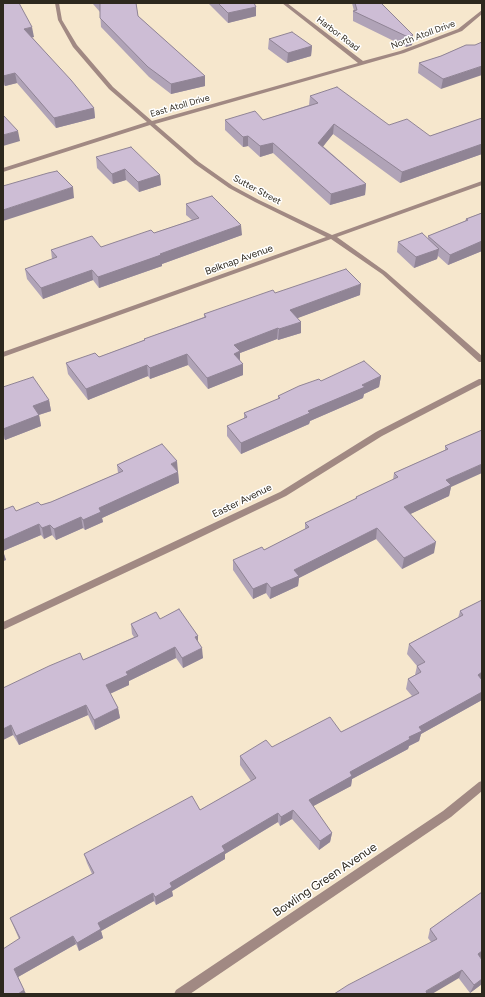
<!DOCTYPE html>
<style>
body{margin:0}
#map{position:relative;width:485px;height:997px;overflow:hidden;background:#f6e7cd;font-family:Figtree,sans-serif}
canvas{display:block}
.frame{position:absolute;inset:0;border:4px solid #2d281e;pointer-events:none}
</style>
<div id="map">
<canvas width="485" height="997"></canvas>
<div class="frame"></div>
</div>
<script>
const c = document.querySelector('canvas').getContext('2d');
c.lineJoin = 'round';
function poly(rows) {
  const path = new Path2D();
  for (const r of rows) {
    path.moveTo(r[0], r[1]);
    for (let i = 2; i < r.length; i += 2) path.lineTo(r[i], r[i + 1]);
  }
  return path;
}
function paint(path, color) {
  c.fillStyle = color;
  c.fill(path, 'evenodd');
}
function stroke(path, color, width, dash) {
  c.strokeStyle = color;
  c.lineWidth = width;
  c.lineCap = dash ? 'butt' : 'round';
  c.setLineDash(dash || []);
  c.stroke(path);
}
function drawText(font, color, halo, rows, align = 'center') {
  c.font = font + ' Figtree,sans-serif';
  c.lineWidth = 3;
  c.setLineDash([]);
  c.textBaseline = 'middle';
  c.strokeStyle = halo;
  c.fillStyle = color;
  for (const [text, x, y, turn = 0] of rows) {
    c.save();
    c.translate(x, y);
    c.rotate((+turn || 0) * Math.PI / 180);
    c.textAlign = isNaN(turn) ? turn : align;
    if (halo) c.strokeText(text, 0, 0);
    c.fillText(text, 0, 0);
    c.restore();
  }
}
paint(poly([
 [55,3,59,3,62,20,77,45,113,87,152,121,358,63,282,3,287,3,363,61,400,51,458,29,482,10,482,14,462,31,404,53,155,124,199,162,233,186,259,200,332,235,482,181,482,185,337,237,386,272,482,356,482,362,479,362,382,274,331,239,3,357,3,352,326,237,255,202,229,188,195,164,150,125,3,172,3,168,147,122,109,89,73,47,58,20,55,3],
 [479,379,482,379,482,384,382,436,286,496,178,548,3,630,3,622,280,492,376,432,479,379],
 [482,781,482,791,451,817,190,994,174,994,176,990,443,811,479,782,482,781]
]), '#a18983');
paint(poly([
 [3,3,34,37,32,37,94,108,95,118,56,128,17,83,5,86,3,84],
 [93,3,136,3,138,16,205,76,205,86,171,94,149,77,101,27,100,12,93,4],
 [208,3,254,3,256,7,256,16,228,23],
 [352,3,381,3,413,35,412,45,406,47,353,21,353,11,354,11],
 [269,39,312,46,311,56,287,63,268,49],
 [466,45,441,89,418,73,419,63,441,56],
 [310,96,389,125,430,136,482,118,482,154,400,183,333,134,323,146,366,184,365,195,330,205,273,153,260,157,248,146,243,147,225,130,225,120,263,120,309,105],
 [96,157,160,175,161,185,139,192,126,180,113,184,97,168],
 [186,204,242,235,162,264,162,266,99,288,93,280,43,299,27,279,25,269,52,259,51,250,101,247,154,233,192,220,186,215],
 [482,210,482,251,448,265,438,256,437,259,414,268,397,252,398,242,428,239,428,236,465,221,466,219,481,213],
 [275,293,360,295,297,318,301,322,301,333,278,340,277,339,240,353,240,362,243,375,208,389,188,365,150,379,148,376,88,400,68,374,66,363,99,357,144,340,144,339,204,317,204,314],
 [381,376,379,387,364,394,363,398,310,421,309,424,241,454,227,436,227,426,244,419,244,413,278,399,278,396,321,381],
 [3,387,49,400,51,411,39,415,41,426,5,440,3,437],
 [482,430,451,487,449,496,410,514,434,553,402,569,376,539,299,578,298,586,270,599,266,593,253,599,233,570,233,560,264,550,305,529,305,523,355,499,356,497,393,480,394,473,445,450,445,446],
 [117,465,178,472,179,483,102,518,103,522,85,530,83,528,56,540,52,535,44,539,41,535,3,551,6,560,3,561,3,510,16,511,41,505,51,502,118,473],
 [482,600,482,700,421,734,419,741,409,746,408,749,352,779,351,786,313,806,332,833,330,842,319,850,292,819,280,826,278,822,225,854,225,859,172,891,173,896,156,905,154,901,101,931,103,938,79,951,76,944,18,977,26,994,3,994,19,939,10,918,92,874,87,863,84,854,200,810,251,781,240,765,240,756,272,747,341,732,412,696,406,689,408,679,415,675,417,666,407,654,409,644,458,618,460,611],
 [160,619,198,636,198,642,203,658,183,668,176,658,129,681,129,685,110,694,118,708,120,718,95,730,88,715,19,745,13,735,3,740,3,688,83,660,134,637,132,634,131,624],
 [482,892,482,956,480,957,482,984,470,993,428,938,430,929]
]), '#b0a3b7');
paint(poly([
 [256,7,256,16,228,23,228,13],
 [32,27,34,37,25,39,24,29],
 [413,35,412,45,406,47,408,37],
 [312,46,311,56,287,63,288,53],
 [482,66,482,75,441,89,443,79],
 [15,73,17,83,5,86,3,76],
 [205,76,205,86,171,94,171,84],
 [94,108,95,118,56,128,54,118],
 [334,124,333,134,318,153,318,143],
 [18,131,20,141,3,146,3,135],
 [248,136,248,146,243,147,243,137],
 [273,143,273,153,260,157,260,146],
 [482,144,482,154,400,183,402,172],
 [125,169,126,180,113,184,112,174],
 [160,175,161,185,139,192,138,182],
 [366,184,365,195,330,205,331,194],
 [73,187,74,198,3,221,3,210],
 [241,225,242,235,162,264,162,266,99,288,98,277,160,254],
 [482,241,482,251,448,265,450,255],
 [439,249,437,259,414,268,416,257],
 [92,270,93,280,43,299,41,288],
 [361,284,360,295,290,321,290,310],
 [301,322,301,333,278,340,279,329],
 [278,328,277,339,240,353,240,362,234,365,234,345],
 [187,354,188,365,150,379,150,368],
 [243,364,243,375,208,389,207,378],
 [147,365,148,376,88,400,86,389],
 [381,376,379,387,364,394,363,398,310,421,309,424,241,454,241,443],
 [49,400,51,411,35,416,33,406],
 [39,415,41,426,5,440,3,429],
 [177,461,178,472,171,464],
 [482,464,482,473,451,487,449,496,402,518,404,507,446,480],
 [178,472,179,483,102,518,103,522,85,530,83,520,99,508],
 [81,517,83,528,56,540,54,529],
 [39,524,41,535,3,551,6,560,3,561,3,540],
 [50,525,52,535,44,539,42,528],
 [377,528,376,539,299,578,298,586,270,599,271,588,294,570],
 [436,542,434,553,402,569,404,558],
 [267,583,266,593,253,599,253,589],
 [198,636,198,646,195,637],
 [175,647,176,658,129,681,129,685,107,695,106,685,126,672],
 [202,648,203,658,183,668,182,658],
 [482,672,482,681,478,675],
 [482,692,482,700,421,734,419,741,409,746,408,749,352,779,351,786,308,809,309,800,350,772,409,737,419,727],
 [86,705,88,715,19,745,16,736],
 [118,708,120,718,95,730,94,720],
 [11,725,13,735,3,740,3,729],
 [293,810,292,819,280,826,281,817],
 [278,813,278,822,225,854,225,859,172,891,173,896,156,905,155,897,170,883,222,846],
 [332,833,330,842,319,850,320,841],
 [153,893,154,901,101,931,103,938,79,951,77,943,98,923],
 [73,936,76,944,18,977,14,969],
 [482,951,482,956,474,962,478,954],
 [462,970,459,978,432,994,425,994,426,991],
 [482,979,482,984,470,993,474,985],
 [24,990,26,994,18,994]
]), '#908495');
const building = poly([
 [3,3,19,3,32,27,24,29,71,80,94,108,54,118,15,73,3,76,3,3],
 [100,3,136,3,138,16,205,76,171,84,148,67,100,18,100,3],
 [218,3,254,3,256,7,228,13,218,3],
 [355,3,381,3,413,35,408,37,353,11,357,10,355,3],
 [292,32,312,46,288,53,269,39,292,32],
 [482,42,482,66,443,79,419,63,441,56,466,45,475,45,482,42],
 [337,87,389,125,407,119,430,136,482,118,482,144,402,172,334,124,318,143,366,184,331,194,273,143,260,146,248,136,243,137,225,120,255,111,263,120,318,103,310,96,337,87],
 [3,116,3,115,18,131,3,135,3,116],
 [131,147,160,175,138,182,125,169,112,174,96,157,131,147],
 [57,171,73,187,3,210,3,186,48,173,57,171],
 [212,196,241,225,160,254,161,255,98,277,92,270,41,288,25,269,57,257,51,250,92,236,101,247,151,230,154,233,199,218,186,204,212,196],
 [482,213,482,241,450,255,428,236,468,220,466,219,482,213],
 [422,233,439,249,416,257,398,242,422,233],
 [346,269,361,284,290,310,301,322,279,329,278,328,234,345,240,351,234,354,243,364,207,378,187,354,150,368,147,365,86,389,66,363,95,353,99,357,145,340,144,339,206,317,204,314,273,290,275,293,346,269],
 [364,361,381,376,362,385,365,387,308,411,310,413,241,443,227,426,247,417,244,413,280,398,278,396,299,386,319,379,321,381,364,361],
 [33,377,49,400,33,406,39,415,3,429,3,387,33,377],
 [482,430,482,464,446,480,451,485,404,507,436,542,404,558,377,528,294,570,299,576,271,588,267,583,253,589,233,560,262,547,264,550,309,527,305,523,357,498,356,497,398,477,394,473,448,449,445,446,482,430],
 [162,444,177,461,171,464,178,472,99,508,101,512,83,520,81,517,54,529,50,525,42,528,39,524,3,540,3,510,13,506,16,511,38,502,41,505,51,502,123,471,117,465,162,444],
 [482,600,482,672,478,675,482,680,482,692,419,727,422,731,409,737,410,739,350,772,352,776,309,800,332,833,320,841,293,810,281,817,278,813,222,846,225,851,170,883,172,887,155,897,153,893,98,923,101,929,77,943,73,936,14,969,24,990,18,994,3,994,3,949,20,938,10,918,94,873,84,854,192,796,200,810,256,778,240,756,266,740,272,747,330,717,341,732,419,693,408,679,421,672,417,666,425,662,409,644,463,615,460,611,482,600],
 [179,609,198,636,195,637,202,648,182,658,175,647,126,672,128,675,106,685,118,708,94,720,86,705,16,736,11,725,3,729,3,688,49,666,80,653,83,660,138,636,131,624,156,612,160,619,179,609],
 [482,892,482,951,478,954,482,960,482,979,474,985,462,970,426,991,427,994,334,994,348,985,437,939,430,929,482,892]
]);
paint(building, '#cdbdd5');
stroke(building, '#908495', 1);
drawText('9px', '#2d281e', '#fff', [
 ["Harbor Road",338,34,37],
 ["North Atoll Drive",423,35,-20],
 ["East Atoll Drive",180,106,-16],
 ["Sutter Street",257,190,28]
]);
drawText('10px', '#2d281e', '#fff', [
 ["Belknap Avenue",239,260,-20],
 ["Easter Avenue",242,501,-26]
]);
drawText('12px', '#2d281e', '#fff', [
 ["Bowling Green Avenue",325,880,-34]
]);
</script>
